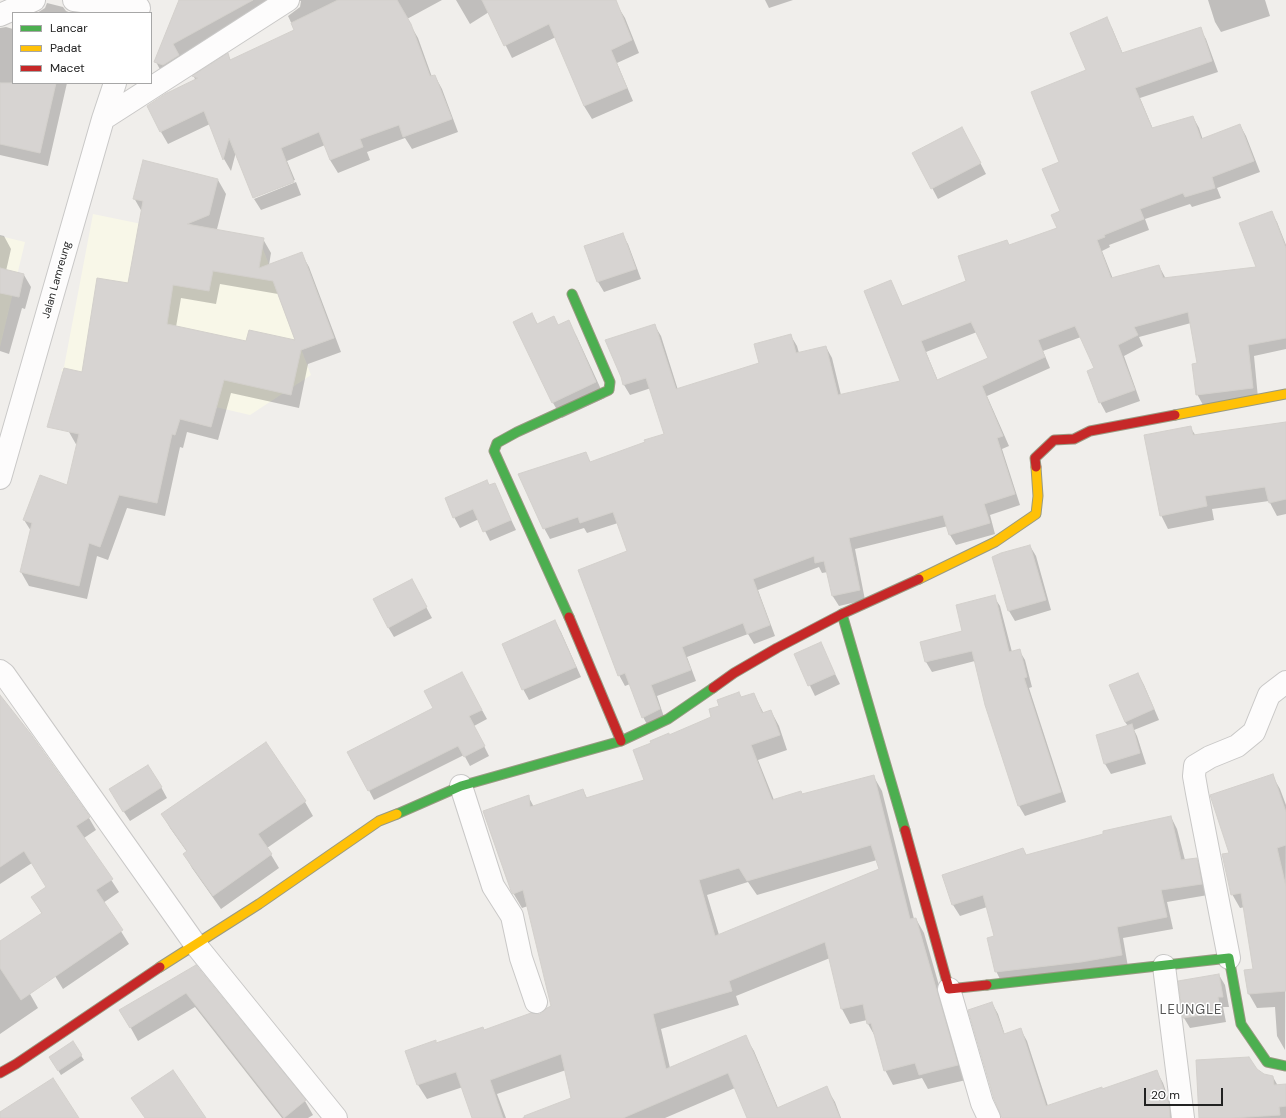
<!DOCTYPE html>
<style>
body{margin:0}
#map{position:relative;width:1286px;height:1118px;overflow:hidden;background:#f0eeeb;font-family:"DM Sans",sans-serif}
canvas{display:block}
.legend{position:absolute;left:12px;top:12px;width:140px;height:72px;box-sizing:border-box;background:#fff;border:1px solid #a7a7a7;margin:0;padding:5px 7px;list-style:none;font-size:12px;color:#222}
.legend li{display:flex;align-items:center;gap:8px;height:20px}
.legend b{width:20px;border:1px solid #a7a7a7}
.scale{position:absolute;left:1144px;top:1088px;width:79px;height:18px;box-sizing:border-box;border:2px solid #222;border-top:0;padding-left:5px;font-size:12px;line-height:14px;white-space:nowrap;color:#222;-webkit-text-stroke:3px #fff;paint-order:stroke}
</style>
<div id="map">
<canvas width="1286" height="1118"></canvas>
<ul class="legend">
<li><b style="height:5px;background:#4caf50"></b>Lancar</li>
<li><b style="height:5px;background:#ffc107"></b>Padat</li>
<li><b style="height:5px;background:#c62828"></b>Macet</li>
</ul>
<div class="scale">20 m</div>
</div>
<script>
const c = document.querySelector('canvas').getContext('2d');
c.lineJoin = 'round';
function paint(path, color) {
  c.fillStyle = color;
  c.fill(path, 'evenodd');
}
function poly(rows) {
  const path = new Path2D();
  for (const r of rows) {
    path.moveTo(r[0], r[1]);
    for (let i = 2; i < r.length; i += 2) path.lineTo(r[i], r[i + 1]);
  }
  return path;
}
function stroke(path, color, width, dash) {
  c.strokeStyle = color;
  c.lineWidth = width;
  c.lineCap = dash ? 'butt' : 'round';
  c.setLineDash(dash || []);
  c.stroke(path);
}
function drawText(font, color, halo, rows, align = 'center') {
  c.font = font + ' "DM Sans",sans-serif';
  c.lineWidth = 3;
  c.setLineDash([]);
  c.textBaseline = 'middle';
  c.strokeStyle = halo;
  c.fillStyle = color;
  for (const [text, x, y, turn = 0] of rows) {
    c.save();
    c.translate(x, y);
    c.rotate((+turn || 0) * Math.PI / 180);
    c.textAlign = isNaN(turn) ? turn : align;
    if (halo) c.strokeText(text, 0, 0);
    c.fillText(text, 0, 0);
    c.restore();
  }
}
paint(poly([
 [93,214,263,249,311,375,250,415,61,371,64,367],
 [0,236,25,242,0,347]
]), '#f8f7e8');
paint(poly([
 [180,0,442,0,407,19,418,38,432,77,435,76,442,89,458,132,412,149,405,138,367,152,370,160,338,173,330,160,325,145,287,161,295,180,254,197,254,198,236,152,231,171,224,159,210,124,168,144,161,132,196,81,194,77,228,55,231,61,295,31,288,16,300,7,301,1,296,0,163,75,156,62],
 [456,0,610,0,617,5,625,18,639,53,617,63,633,101,592,119,584,106,556,37,512,58,489,12,470,24],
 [765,0,793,0,769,8],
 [1208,0,1265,0,1270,16,1221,32,1215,22],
 [47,3,63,7,66,11,71,13,37,13,45,8],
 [1106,18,1112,28,1123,54,1200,28,1206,39,1218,72,1140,98,1153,129,1193,117,1199,128,1203,140,1240,125,1246,136,1260,172,1217,188,1221,198,1192,207,1190,204,1145,219,1149,230,1109,245,1110,247,1102,251,1113,279,1159,266,1166,279,1257,268,1271,212,1277,222,1286,245,1286,349,1254,356,1258,398,1203,405,1197,394,1198,364,1191,323,1139,337,1143,346,1124,356,1140,401,1106,413,1100,402,1095,369,1081,337,1043,351,1050,368,987,396,1009,446,1002,449,1020,505,990,515,995,534,956,545,950,535,948,526,855,549,865,600,839,606,832,595,828,572,822,573,819,567,758,590,775,636,754,644,748,634,687,657,696,681,657,696,665,720,649,728,643,717,630,684,625,686,619,675,628,552,618,523,587,533,584,528,550,539,544,528,585,453,591,463,665,435,651,388,630,395,624,385,655,326,661,336,678,390,760,364,791,336,797,346,799,353,826,347,832,358,841,395,901,382,890,281,903,307,967,281,1010,246,1058,228,1061,211,1060,163,1087,70],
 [977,332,989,359,938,381,926,352],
 [6,27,13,29,13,83,67,83,48,166,0,155,0,28],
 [968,139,986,174,938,199,914,154],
 [144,162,218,180,226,194,217,229,213,230,263,239,271,253,269,265,301,253,309,267,341,352,308,364,299,408,231,393,218,440,187,432,183,448,180,447,165,516,127,508,108,560,97,556,87,599,29,586,21,572,31,531,24,520,68,487,77,446,69,432,83,374,129,284,142,212,134,198],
 [220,284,278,294,296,342,247,342,176,327,181,298,216,304],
 [296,182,301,195,261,210,254,199],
 [622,234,628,244,641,279,604,292,598,282,585,247],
 [0,235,4,236,11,249,6,271,24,275,31,287,25,309,22,308,9,354,0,351],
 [532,314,538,325,558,326,568,321,577,337,605,398,562,418,553,403],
 [1286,426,1286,514,1277,516,1269,501,1212,509,1214,520,1168,529,1161,515,1190,427,1196,436],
 [494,484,516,530,490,541,479,519,460,528,454,517],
 [1030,546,1036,556,1051,610,1015,621,1009,611],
 [417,590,432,618,394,637,388,627],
 [994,597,1000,606,1012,652,1019,650,1025,660,1032,687,1029,688,1066,802,1025,816,1019,806,975,661,932,672,926,662,921,642,963,631],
 [555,622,561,632,581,677,529,700,523,689],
 [820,643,840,684,815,696,795,655],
 [1138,674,1144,685,1159,720,1134,730,1137,736,1146,764,1111,774,1105,764,1128,726,1125,722],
 [467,683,487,719,474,726,489,756,470,766,464,755,374,800,349,752,435,709],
 [754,694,764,714,771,711,779,726,787,750,758,760,774,800,802,795,874,777,882,791,914,919,916,919,924,933,966,1080,928,1089,922,1078,893,1085,885,1070,876,1038,868,1024,867,1020,850,1024,842,1009,830,958,736,996,739,1005,661,1029,670,1068,745,1036,754,1051,778,1108,826,1087,835,1102,841,1118,748,1118,735,1088,665,1118,522,1118,573,1099,566,1070,497,1094,506,1118,473,1118,463,1087,427,1099,418,1085,437,1044,540,1015,552,1007,528,906,522,908,512,891,528,796,534,807,583,790,587,798,645,781,669,736,713,718,741,698],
 [877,860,880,869,719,935,707,895,748,882,757,895],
 [0,696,29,733,89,818,96,830,84,838,119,892,103,903,129,944,63,989,32,939,42,914,32,897,47,887,32,863,0,884],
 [265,744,305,802,313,816,267,848,279,868,221,909,192,868,184,854,187,852,170,828,162,814],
 [1272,775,1280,789,1286,805,1285,1050,1277,1036,1275,1007,1257,1008,1249,994,1245,971,1254,970,1245,907,1240,908,1232,894,1223,855,1231,854],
 [161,787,167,798,130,821,116,800],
 [1171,817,1177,829,1185,860,1196,859,1203,871,1208,895,1167,902,1173,929,1123,938,1128,967,1002,983,996,971,995,937,987,907,960,916,953,905,1023,849,1027,856],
 [0,953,30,994,38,1008,0,1034],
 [196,966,305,1101,313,1115,308,1118,282,1118,195,1007,138,1041,121,1010],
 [1219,975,1225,985,1229,1007,1223,1007,1226,1022,1190,1028,1184,1018],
 [992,1003,998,1014,1005,1035,1021,1030,1027,1041,1048,1106,1102,1090,1157,1072,1163,1083,1175,1118,1002,1118],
 [72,1042,84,1060,61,1075,53,1062],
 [1256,1070,1264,1075,1273,1077,1278,1086,1286,1085,1286,1118,1200,1118]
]), '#0003');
const building = poly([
 [179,0,253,0,173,44,179,55,163,65,154,62,179,0],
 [338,0,397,0,411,24,430,76,435,75,452,119,403,137,399,125,360,139,363,147,330,160,319,132,281,148,294,182,253,198,229,138,223,160,204,111,160,132,147,106,165,94,198,78,192,76,228,53,230,60,294,30,291,23,338,0],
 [482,0,616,0,632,40,611,50,627,88,584,106,549,24,504,46,482,0],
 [1107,17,1122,53,1201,27,1212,61,1135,88,1152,128,1193,116,1201,139,1240,124,1254,161,1212,177,1215,188,1185,197,1183,193,1140,209,1144,219,1104,235,1105,237,1097,240,1111,278,1159,265,1163,278,1256,267,1239,223,1272,211,1286,248,1286,338,1248,345,1253,388,1196,395,1192,364,1197,363,1188,312,1134,327,1138,335,1118,345,1135,390,1099,403,1087,371,1094,368,1075,326,1038,340,1045,357,982,386,1003,436,997,438,1015,494,984,504,990,523,949,535,943,515,849,538,860,590,832,596,824,561,815,563,814,556,753,579,770,625,747,634,743,623,682,647,691,670,651,685,660,709,642,718,625,673,618,676,578,570,627,551,613,512,580,523,578,517,543,529,518,474,586,452,590,462,645,442,644,440,664,434,646,378,623,385,621,377,605,340,655,324,676,389,759,363,754,344,791,334,796,353,826,346,838,395,900,381,864,291,891,280,902,306,966,281,958,256,1007,240,1009,245,1057,228,1051,215,1060,211,1042,169,1059,162,1031,92,1086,70,1070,33,1107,17],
 [971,322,988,358,937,380,921,341,971,322],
 [0,83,56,83,40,153,0,144,0,83],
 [962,127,981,163,931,189,912,153,962,127],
 [143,160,218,179,209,215,187,224,264,238,259,268,302,252,334,338,301,350,291,395,224,380,211,427,180,419,175,435,172,434,157,503,119,495,100,547,89,543,79,586,20,572,32,523,23,520,40,475,67,485,79,434,47,427,64,368,82,372,97,278,128,283,143,201,133,199,143,160],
 [213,271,273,281,295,340,249,330,246,341,167,324,173,285,209,291,213,271],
 [623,233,636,269,597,282,584,246,623,233],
 [0,268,24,274,19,297,0,293,0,268],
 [532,313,537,324,554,316,558,325,569,320,596,382,552,403,513,322,532,313],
 [1286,422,1286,499,1269,503,1265,487,1205,496,1207,506,1160,516,1144,435,1191,426,1193,435,1286,422],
 [487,480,489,485,495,483,511,520,483,532,473,509,453,518,445,498,487,480],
 [1030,545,1046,600,1008,611,992,557,1001,553,1030,545],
 [412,579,427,607,388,628,373,599,412,579],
 [995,595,1009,652,1020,649,1027,677,1024,678,1061,792,1018,806,985,705,972,651,925,662,920,642,962,631,956,605,995,595],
 [555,620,576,667,522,690,502,644,555,620],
 [821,642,835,674,808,686,794,654,821,642],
 [462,672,482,710,469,716,485,746,464,757,458,746,368,791,347,752,433,708,424,691,462,672],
 [1138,673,1154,709,1125,722,1109,685,1138,673],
 [739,692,741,697,754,693,762,713,771,710,780,735,751,745,772,800,801,791,802,794,874,775,910,919,916,918,958,1065,919,1075,915,1063,884,1071,871,1023,867,1024,863,1004,841,1009,825,942,729,981,732,991,653,1014,666,1069,746,1035,777,1108,827,1086,840,1118,747,1118,728,1073,623,1118,525,1118,524,1116,571,1098,561,1054,490,1080,503,1118,472,1118,456,1072,417,1085,405,1051,436,1040,436,1043,483,1027,484,1030,531,1013,540,1014,545,1010,547,1008,551,1006,523,890,513,894,511,891,483,811,529,795,530,807,583,789,586,798,644,780,633,750,651,743,650,741,669,733,669,735,711,717,709,709,719,706,717,700,739,692],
 [871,845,879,869,715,936,699,880,739,868,747,881,871,845],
 [0,695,30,733,90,817,76,826,113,879,96,890,123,930,21,1000,0,968,0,941,42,913,31,897,46,887,24,851,0,867,0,695],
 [1132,724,1140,753,1104,764,1096,735,1132,724],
 [266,742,306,801,258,834,272,854,213,896,183,854,187,851,161,814,266,742],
 [148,765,162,787,123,812,109,789,148,765],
 [1273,774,1286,812,1286,845,1277,848,1286,887,1286,991,1248,994,1244,970,1253,969,1241,893,1231,895,1222,854,1229,853,1210,795,1273,774],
 [1171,816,1181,860,1197,858,1202,884,1161,890,1167,917,1117,927,1122,955,1081,962,995,972,987,938,994,936,983,895,952,905,942,875,1023,848,1026,855,1103,834,1103,831,1171,816],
 [196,965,306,1100,284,1118,186,993,130,1028,119,1010,196,965],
 [1219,974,1223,997,1218,997,1220,1012,1183,1018,1178,981,1219,974],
 [992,1002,1004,1034,1021,1028,1046,1106,1102,1087,1102,1089,1157,1070,1169,1104,1170,1118,1002,1118,994,1099,968,1010,992,1002],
 [73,1041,82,1055,58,1071,49,1057,73,1041],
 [1249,1057,1257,1069,1264,1074,1273,1076,1274,1085,1286,1084,1286,1106,1279,1107,1280,1115,1231,1118,1199,1118,1196,1060,1249,1057],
 [173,1070,206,1118,145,1118,131,1098,173,1070],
 [53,1078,79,1118,0,1118,0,1112,53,1078]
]);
paint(building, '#d7d4d2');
stroke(building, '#d3d0cc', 1);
const street = poly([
 [74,0,139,8],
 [0,15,34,0],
 [103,119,288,0],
 [0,478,103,119,115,83],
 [0,671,4,674,195,944,336,1118],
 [461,786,493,886,512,916,521,958,536,1002],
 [1229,958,1197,793,1194,776,1195,766,1210,757,1237,746,1254,732,1269,695,1286,682],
 [1164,966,1183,1118],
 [949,989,982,1103,989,1118]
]);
const fast = poly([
 [842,614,905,830],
 [569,617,494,451,497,443,517,432,609,390,610,382,572,294],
 [397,814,461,786,621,741,668,719,713,688],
 [987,985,1229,958,1241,1024,1267,1062,1286,1066]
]);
const slow = poly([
 [1175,415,1286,394],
 [919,579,995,542,1036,514,1038,496,1036,467],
 [160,967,259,904,379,821,397,814]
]);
const jam = poly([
 [1036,467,1035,458,1054,440,1074,439,1090,431,1175,415],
 [569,617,621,741],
 [713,688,734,673,777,648,842,614,919,579],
 [905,830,949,989,987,985],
 [0,1073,16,1064,160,967]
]);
stroke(street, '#c9c8c7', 24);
stroke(fast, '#999a82', 11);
stroke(slow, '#999a82', 11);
stroke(jam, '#999a82', 11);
stroke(street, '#fdfcfc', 22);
stroke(fast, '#4caf50', 9);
stroke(slow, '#ffc107', 9);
stroke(jam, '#c62828', 9);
drawText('11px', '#222', '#fff', [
 ["Jalan Lamreung",57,280,-74]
]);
c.letterSpacing = '1px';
drawText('13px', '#555', '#fff', [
 ["LEUNGLE",1191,1011]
]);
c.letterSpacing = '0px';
</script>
